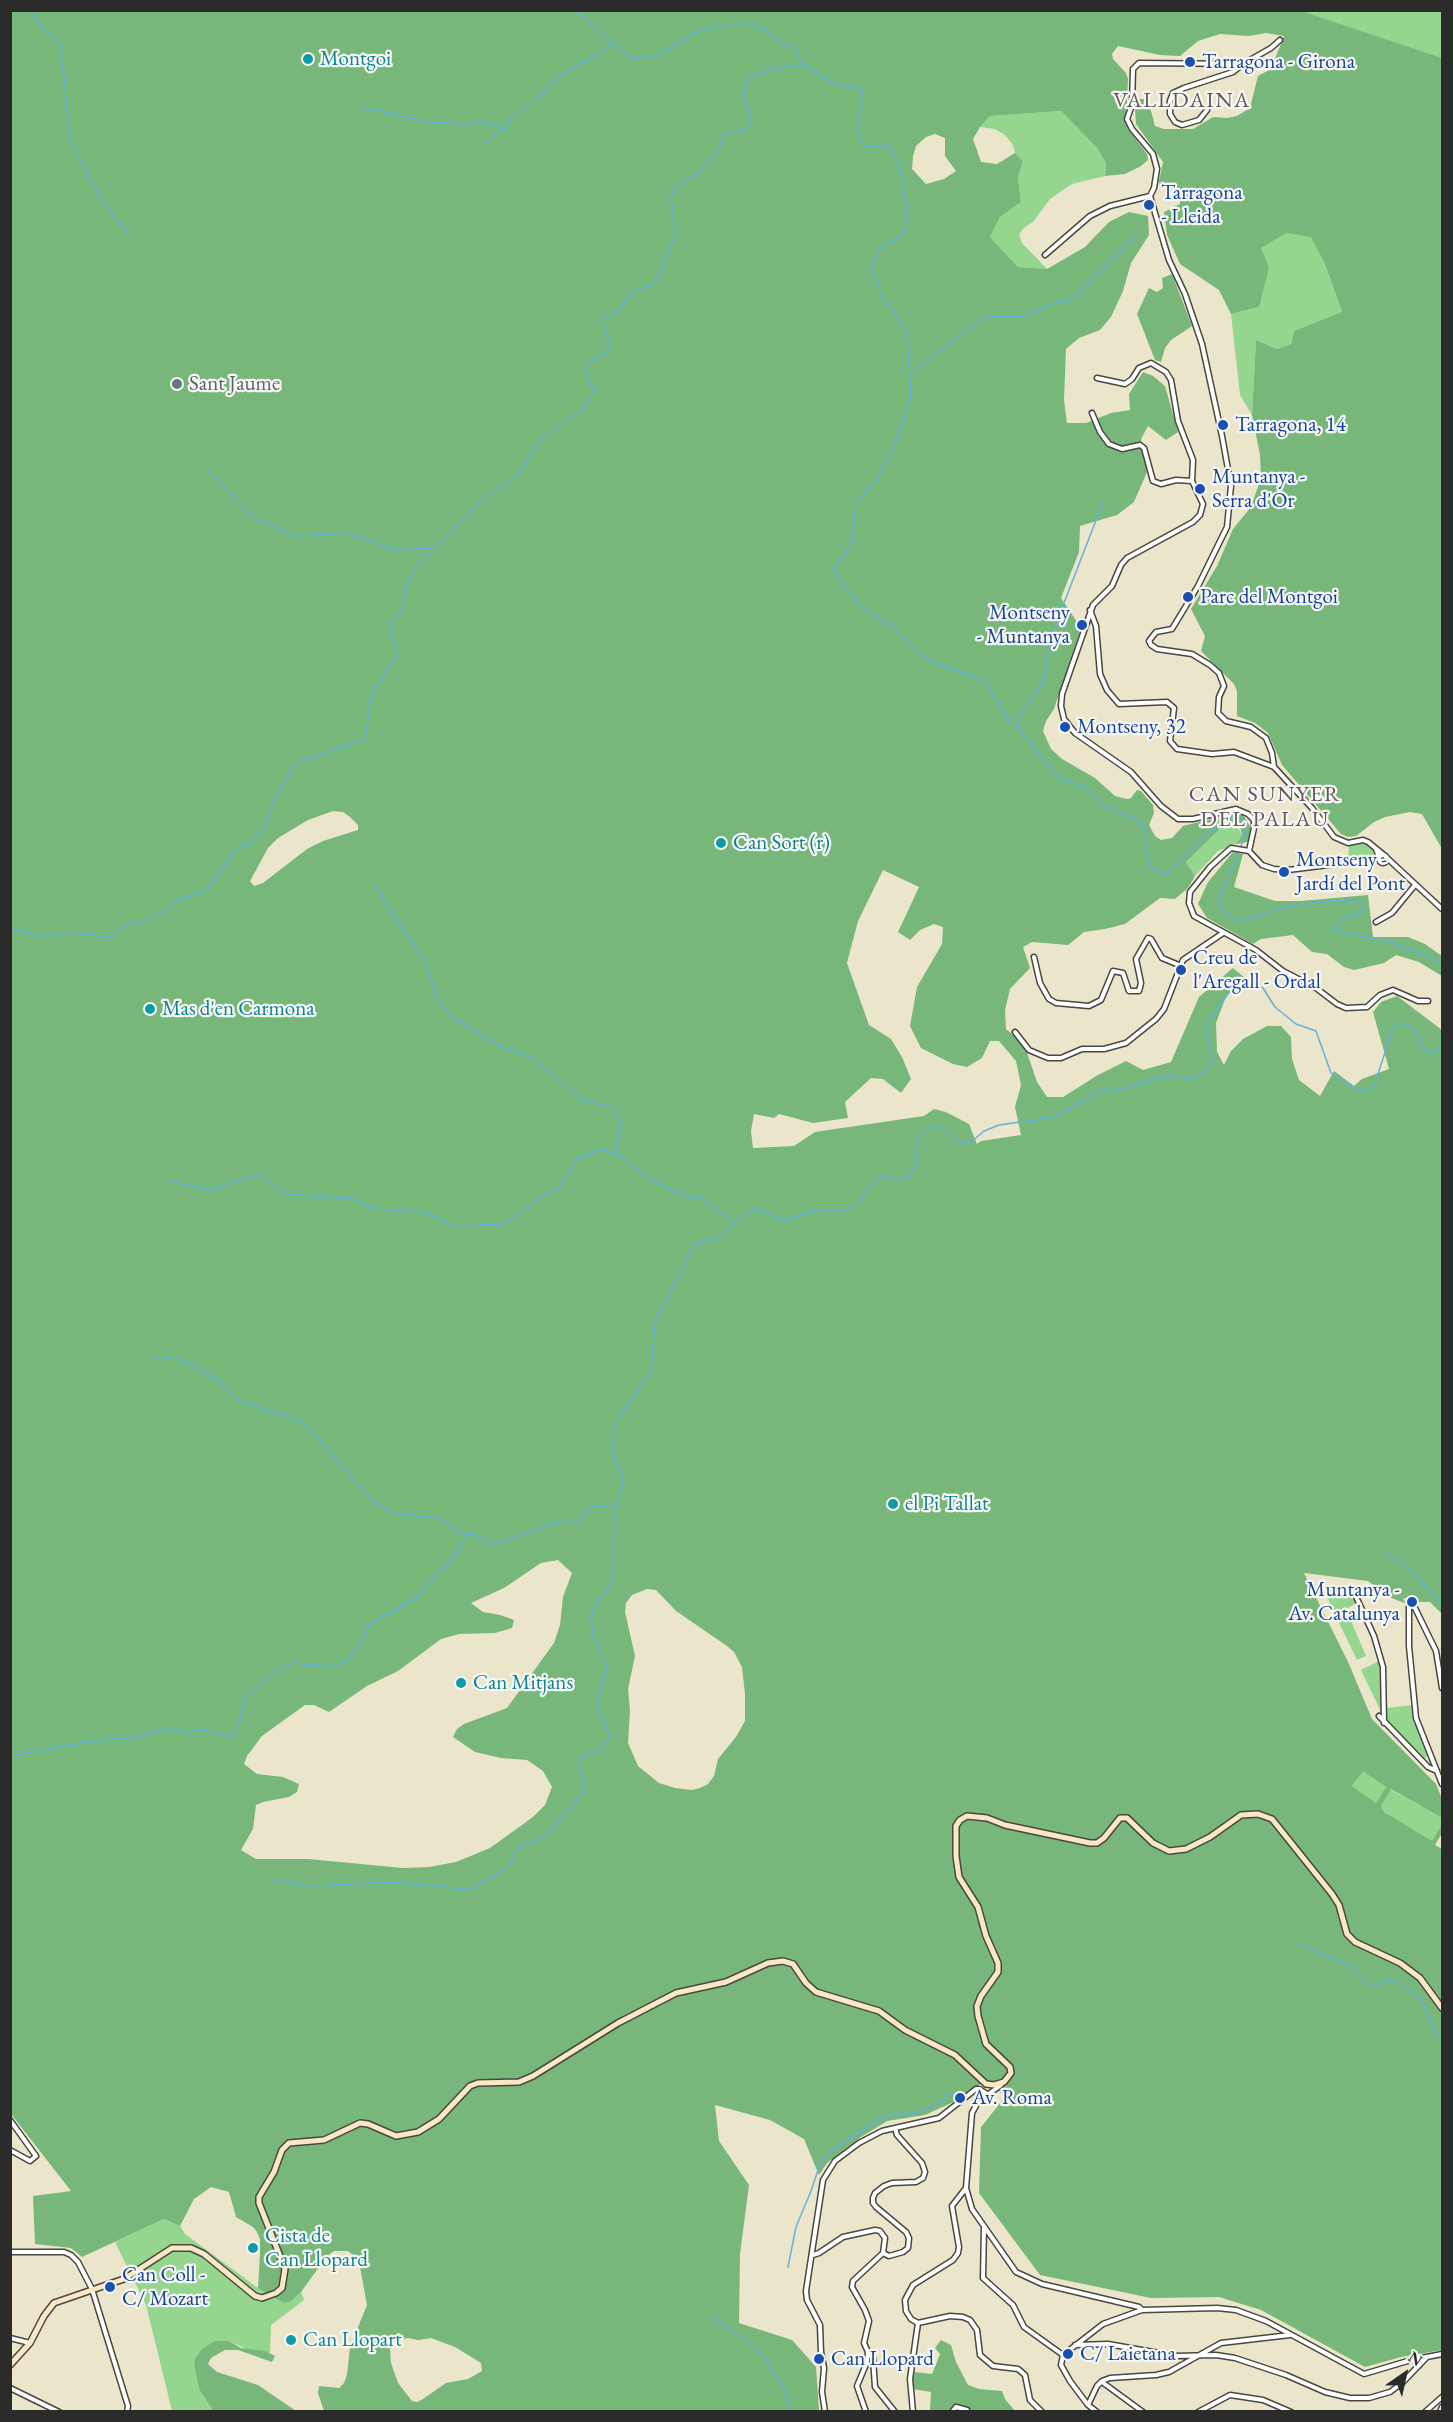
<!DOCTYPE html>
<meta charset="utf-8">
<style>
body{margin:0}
#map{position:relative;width:1453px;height:2422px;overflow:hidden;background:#ebe6cb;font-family:"EB Garamond",serif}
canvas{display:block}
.frame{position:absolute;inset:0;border:12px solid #2b2b2b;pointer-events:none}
.north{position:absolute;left:1375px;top:2344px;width:60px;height:60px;-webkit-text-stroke:4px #f6f6f2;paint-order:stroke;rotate:34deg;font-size:16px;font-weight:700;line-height:24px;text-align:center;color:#2b2b2b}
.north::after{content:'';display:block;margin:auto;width:21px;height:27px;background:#2b2b2b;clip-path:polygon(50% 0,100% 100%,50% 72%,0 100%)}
</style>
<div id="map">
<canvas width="1453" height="2422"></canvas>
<div class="frame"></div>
<div class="north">N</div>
</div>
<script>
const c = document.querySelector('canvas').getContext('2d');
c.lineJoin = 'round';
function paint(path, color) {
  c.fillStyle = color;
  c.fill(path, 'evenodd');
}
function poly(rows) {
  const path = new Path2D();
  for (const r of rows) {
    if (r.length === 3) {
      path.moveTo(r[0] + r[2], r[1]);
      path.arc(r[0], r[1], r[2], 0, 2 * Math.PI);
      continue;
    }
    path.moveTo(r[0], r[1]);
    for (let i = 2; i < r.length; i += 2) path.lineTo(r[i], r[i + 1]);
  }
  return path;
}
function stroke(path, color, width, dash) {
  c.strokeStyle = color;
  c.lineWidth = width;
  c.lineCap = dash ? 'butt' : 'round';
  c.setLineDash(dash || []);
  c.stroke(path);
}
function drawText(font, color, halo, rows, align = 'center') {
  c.font = font + ' "EB Garamond",serif';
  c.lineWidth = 4.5;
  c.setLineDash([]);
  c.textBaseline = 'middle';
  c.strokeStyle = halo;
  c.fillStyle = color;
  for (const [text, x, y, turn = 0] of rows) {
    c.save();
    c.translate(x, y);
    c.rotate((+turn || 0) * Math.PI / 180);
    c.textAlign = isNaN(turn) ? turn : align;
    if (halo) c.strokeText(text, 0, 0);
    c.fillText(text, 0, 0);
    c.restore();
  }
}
paint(poly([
 [1298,11,1442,11,1442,58],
 [1061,111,1097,148,1106,163,1105,176,1072,184,1050,199,1033,222,1025,227,1019,234,1022,243,1047,269,1018,267,990,237,1000,217,1021,202,1018,177,1023,161,1015,153,1013,145,1005,135,995,129,980,127,990,116],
 [1287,233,1311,236,1324,262,1342,313,1294,331,1291,344,1277,349,1256,340,1252,415,1240,395,1231,314,1259,307,1261,248],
 [1235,821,1242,835,1236,844,1218,851,1195,876,1186,862,1225,824],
 [1361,843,1370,846,1375,854,1370,857,1348,859,1349,846],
 [1334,1588,1352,1594,1357,1603,1346,1609,1366,1656,1357,1660,1325,1593,1329,1589],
 [1379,1661,1381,1673,1382,1714,1361,1670],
 [1413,1705,1416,1721,1428,1755,1425,1759,1387,1720,1387,1708],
 [1363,1770,1386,1787,1376,1803,1352,1786],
 [1390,1789,1442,1818,1442,1824,1432,1842,1384,1812,1381,1806],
 [164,2219,180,2226,185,2234,258,2288,291,2301,301,2292,304,2300,271,2325,270,2353,249,2350,229,2341,215,2341,194,2365,199,2389,213,2411,172,2411,146,2305,115,2242]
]), '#94d68e');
paint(poly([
 [1298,10,1442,58,1442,849,1422,814,1410,812,1385,817,1374,822,1356,836,1348,837,1341,834,1282,765,1268,733,1255,723,1237,716,1237,691,1234,684,1201,651,1205,636,1191,609,1217,566,1233,529,1251,507,1261,478,1260,455,1252,415,1256,340,1277,349,1291,344,1294,331,1342,312,1324,262,1311,237,1287,233,1261,248,1269,268,1259,307,1231,314,1219,290,1180,264,1167,235,1164,212,1180,204,1180,195,1174,188,1160,186,1159,181,1163,162,1136,124,1135,109,1139,99,1144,99,1150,107,1155,126,1164,129,1193,129,1213,117,1227,118,1237,116,1250,108,1258,76,1271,69,1284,36,1266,33,1249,36,1220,34,1198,41,1180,56,1160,55,1118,46,1112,54,1113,59,1126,73,1128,79,1126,119,1128,129,1147,154,1148,160,1141,166,1125,174,1105,176,1106,163,1097,148,1061,111,990,116,980,127,973,139,981,162,997,164,1015,153,1023,161,1018,177,1021,202,1000,217,990,237,1018,267,1047,269,1085,247,1109,222,1129,212,1148,216,1149,235,1131,263,1123,291,1111,317,1100,330,1079,338,1066,349,1064,400,1067,423,1086,423,1111,413,1130,410,1129,394,1143,372,1153,376,1165,386,1178,432,1166,440,1148,426,1141,439,1147,472,1134,502,1117,515,1080,526,1079,552,1061,598,1081,628,1054,709,1046,721,1043,731,1051,749,1062,759,1095,778,1115,796,1127,799,1131,798,1137,790,1141,791,1153,805,1154,813,1149,825,1155,836,1161,840,1172,838,1183,826,1233,814,1240,813,1244,816,1252,830,1248,842,1236,844,1242,835,1240,827,1235,821,1225,824,1186,862,1195,876,1188,888,1175,899,1160,898,1125,924,1105,929,1084,932,1068,945,1032,942,1023,947,1030,968,1010,989,1005,1010,1006,1029,1024,1044,1037,1082,1047,1097,1063,1097,1098,1075,1126,1061,1143,1070,1171,1062,1199,997,1233,968,1251,983,1227,994,1216,1023,1217,1052,1224,1065,1231,1051,1243,1039,1267,1026,1281,1026,1291,1037,1292,1059,1299,1080,1320,1096,1334,1071,1354,1086,1362,1079,1389,1069,1373,1012,1381,1002,1397,996,1442,1030,1442,1614,1430,1602,1411,1602,1408,1597,1403,1599,1407,1604,1389,1597,1368,1581,1304,1573,1349,1664,1372,1719,1436,1784,1442,1799,1442,1818,1391,1789,1381,1806,1384,1812,1432,1841,1442,1824,1442,1833,1435,1845,1442,1849,1442,2350,1401,2357,1365,2367,1261,2310,1219,2297,1151,2298,1040,2275,979,2193,981,2127,1005,2097,992,2082,986,2080,958,2100,925,2115,887,2121,861,2137,827,2163,819,2175,804,2139,770,2120,715,2105,719,2141,749,2185,740,2254,739,2323,792,2340,816,2367,819,2411,324,2411,318,2393,319,2386,339,2388,344,2383,347,2375,350,2347,367,2305,360,2267,353,2255,348,2251,334,2251,327,2256,301,2292,291,2301,284,2303,258,2288,260,2254,260,2239,257,2232,253,2227,236,2217,229,2192,211,2187,194,2199,180,2226,164,2219,82,2257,71,2248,35,2244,33,2196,71,2191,11,2114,10,2107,10,11],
 [935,134,945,138,945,156,956,171,944,179,926,184,912,169,913,156,916,146,926,137],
 [333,811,343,812,350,817,358,825,358,830,323,841,307,849,263,883,254,886,250,881,268,848,278,838,308,820],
 [883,870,919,887,898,932,910,940,920,930,934,924,943,927,942,944,917,987,910,1026,921,1048,953,1064,967,1067,982,1058,990,1041,999,1041,1016,1061,1021,1085,1015,1107,1021,1135,981,1141,977,1144,969,1124,946,1112,934,1109,924,1116,815,1132,794,1146,753,1148,751,1131,754,1114,774,1118,779,1114,813,1123,848,1118,845,1102,871,1078,883,1079,901,1093,911,1079,902,1057,891,1039,869,1025,847,963,858,921],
 [558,1560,572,1573,563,1597,560,1625,554,1643,507,1708,464,1724,457,1729,453,1737,475,1752,501,1758,527,1760,543,1771,552,1787,545,1805,533,1817,490,1848,456,1862,429,1867,403,1868,308,1859,256,1859,241,1850,253,1829,256,1805,263,1802,289,1797,297,1792,299,1784,283,1777,257,1774,244,1764,247,1756,262,1736,305,1705,314,1705,329,1712,367,1686,398,1671,441,1639,459,1634,495,1633,512,1628,514,1620,500,1615,483,1612,471,1603,504,1588,541,1563],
 [647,1589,656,1590,676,1611,727,1646,734,1652,742,1667,745,1694,745,1721,736,1737,718,1759,714,1776,708,1784,700,1788,692,1790,675,1788,659,1783,638,1766,628,1743,630,1710,628,1689,635,1656,625,1612,626,1603,632,1595],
 [1363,1771,1386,1787,1376,1803,1352,1786],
 [408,2338,418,2340,431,2338,455,2347,481,2363,482,2371,468,2379,446,2383,423,2399,417,2402,412,2401,398,2383,391,2363,390,2349,393,2341],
 [1172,274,1192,326,1171,340,1165,348,1161,362,1155,360,1137,314,1149,288,1157,292,1163,288,1162,278],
 [1233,852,1243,854,1234,887,1275,901,1301,901,1368,895,1373,937,1408,937,1425,944,1442,956,1442,976,1419,962,1396,955,1384,963,1354,970,1344,967,1327,954,1312,952,1293,935,1261,939,1253,944,1207,918,1198,904,1208,882],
 [941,2340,951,2345,956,2362,968,2385,979,2389,1002,2391,1005,2399,1015,2411,930,2411,931,2392,913,2389,913,2372,932,2374,940,2354,935,2348],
 [215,2341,229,2341,241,2348,265,2351,275,2356,272,2362,238,2350,225,2350,211,2358,208,2364,217,2372,258,2385,296,2411,213,2411,199,2389,194,2365,195,2359,202,2349]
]), '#77b779');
stroke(poly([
 [29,10,45,31,60,43,71,142,102,200,129,235],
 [576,10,631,59,657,55,703,29,749,23,766,30,772,37,789,45,795,49,800,61,810,69,837,85,858,87,863,92,857,129,860,141,866,147,885,146,893,151,900,168,907,208,905,228,898,238,881,248,871,265,882,297,899,320,907,335,911,395,899,436,878,478,856,503,852,544,834,568,837,576,861,607,892,626,912,647,927,659,986,682,1010,722,1019,729],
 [361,107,429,122,465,124,487,122,503,129],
 [486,143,504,129,513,116,537,99,564,73,601,52,611,44],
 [912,372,985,317,1025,316,1051,304,1074,299,1136,237],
 [208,469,251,516,296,536,347,533,396,550,431,548],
 [1103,502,1059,616,1048,653,1044,681,1019,717,1019,729,1059,778,1088,788,1102,805,1135,819,1144,827,1149,865,1158,873,1164,874,1169,871,1224,819,1236,817,1242,821,1245,836,1219,900,1221,909,1233,918,1246,920,1277,909,1312,903,1342,900,1360,902,1364,905,1362,911,1357,914,1343,918,1333,926,1335,929,1344,933,1388,941,1432,958,1442,966],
 [374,883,398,923,425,960,438,1001,455,1019,499,1046,532,1058,583,1100,608,1106,616,1112,621,1123,616,1148,617,1153,650,1180,687,1196,702,1199,735,1223],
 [10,929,46,936,69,933,112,937,127,924,149,921,182,898,200,894,209,888,233,852,250,843,262,833,277,794,291,771,299,762,362,740,366,733,372,693,398,655,390,628,392,622,402,611,408,582,416,567,481,501,518,475,541,439,581,410,589,401,595,390,586,376,585,370,589,363,606,352,611,344,603,326,604,318,618,313,630,293,652,285,662,272,667,253,676,234,671,199,676,187,700,172,720,147,724,134,743,130,748,126,751,118,745,101,744,85,753,76,772,69,804,65],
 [170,1181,211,1190,258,1174,286,1194,353,1199,375,1209,423,1212,455,1226,503,1224,546,1194,559,1188,577,1159,601,1149,616,1154],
 [154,1358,160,1360,174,1357,188,1362,223,1384,237,1400,298,1420,309,1428,374,1502,392,1513,437,1518,447,1522,459,1533,475,1535,494,1545,556,1522,577,1521,586,1511,594,1507,616,1505],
 [1385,1552,1406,1566,1442,1604],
 [10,1756,97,1740,132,1738,165,1729,188,1732,204,1730,229,1737,234,1734,240,1720,245,1697,276,1671,293,1663,334,1666,346,1662,363,1640,369,1625,416,1598,452,1560,467,1535],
 [273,1880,308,1886,392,1882,467,1889,475,1887,496,1875,510,1864,521,1845,537,1840,550,1832,582,1794,585,1782,579,1766,580,1760,585,1755,600,1749,610,1737,597,1702,607,1666,593,1635,591,1618,595,1606,613,1581,614,1514,623,1482,612,1450,614,1429,623,1411,651,1372,655,1322,695,1244,719,1238,747,1213,759,1209,783,1221,815,1210,846,1210,852,1207,859,1202,877,1178,883,1176,896,1180,908,1178,916,1165,916,1142,921,1134,929,1128,940,1127,960,1143,970,1143,984,1131,999,1125,1055,1117,1100,1091,1125,1088,1167,1076,1192,1079,1201,1075,1212,1063,1212,1057,1206,1034,1211,1017,1234,986,1243,981,1263,988,1275,1007,1296,1024,1316,1031,1331,1073,1357,1090,1366,1092,1375,1083,1392,1031,1400,1023,1406,1024,1414,1029,1421,1046,1428,1052,1434,1052,1442,1045],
 [1298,1943,1352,1967,1364,1981,1371,1986,1377,1986,1388,1980,1400,1983,1422,1999,1433,2030,1442,2039],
 [788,2267,796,2227,811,2191,821,2161,834,2149,884,2116,918,2112,937,2105,952,2092],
 [712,2316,760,2351,786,2391,792,2412]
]), '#65b1de', 1.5);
const street = poly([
 [1243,64,1139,63,1133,69,1132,105,1127,119,1132,129,1153,154,1157,169,1154,188,1150,196,1169,260,1185,294,1202,344,1222,436,1231,486,1227,527,1198,586,1172,629,1156,632,1149,641,1151,645,1157,649,1192,654,1210,665,1219,673,1224,686,1219,697,1218,713,1226,721,1251,727,1266,738,1272,753,1274,767],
 [1207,110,1199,120,1182,125,1175,122,1170,114,1170,101,1173,93,1184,88,1233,72,1243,64,1271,48,1280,40],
 [1045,255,1090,216,1110,206,1150,196],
 [1097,378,1125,384,1132,379,1139,368,1151,363,1166,372,1171,380,1178,421,1193,460,1192,481,1203,504,1200,515,1193,522,1127,558,1121,565,1112,586,1093,605,1062,694,1061,706,1064,719,1075,733,1131,772,1161,806,1178,819,1193,819,1236,809,1248,814,1254,820,1254,828,1249,851],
 [1092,413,1100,432,1109,444,1122,449,1140,445,1144,448,1153,481,1161,484,1176,480,1192,481],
 [1090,610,1096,626,1100,674,1107,690,1119,704,1167,702,1174,708,1170,741,1177,749,1212,754,1234,752,1274,767,1312,808,1334,837,1348,843,1363,840,1368,842,1384,855],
 [1249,851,1231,848,1210,867,1190,892,1189,903,1194,916,1256,950,1283,971,1316,988,1337,1004,1346,1008,1367,1007,1380,995,1393,990,1418,1001,1428,1001],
 [1249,851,1262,865,1274,869,1288,870,1369,860,1379,857,1376,849],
 [1383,859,4],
 [1386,857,1442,909],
 [1376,922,1392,913,1415,885],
 [1034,957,1040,983,1049,999,1056,1003,1089,1006,1101,1000,1113,971,1123,973,1129,991,1139,991,1141,983,1136,959,1148,938,1151,939,1162,958,1179,965],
 [1015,1032,1029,1050,1048,1058,1061,1058,1082,1049,1104,1049,1126,1043,1156,1019,1164,1009,1183,960,1223,933],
 [1353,1590,1374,1636,1383,1667,1384,1723],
 [1442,1688,1436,1651,1414,1606,1409,1606,1409,1646,1416,1718,1442,1784],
 [1379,1716,1428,1767,1437,1771],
 [1001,2085,978,2102,972,2113,966,2188,972,2209,1016,2272,1042,2284,1139,2307,1142,2310,1217,2308,1236,2310,1266,2321,1364,2374,1411,2360,1442,2354],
 [10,2120,36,2156,30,2161,10,2150],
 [984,2227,983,2278,1013,2305,1024,2327,1063,2355],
 [10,2252,64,2252,71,2255,78,2262,92,2289,128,2406,127,2412],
 [813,2255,819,2253,843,2237,875,2230,880,2231,885,2238,883,2253],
 [918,2323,950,2316,963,2317,970,2320,977,2330,980,2355,993,2366,1018,2369,1025,2375,1030,2400,1042,2412],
 [10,2338,30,2343],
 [1075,2345,1108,2344,1176,2356,1216,2355,1235,2358,1286,2375,1325,2392,1350,2398,1369,2398,1390,2392,1402,2383,1426,2358],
 [868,2352,873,2358,875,2387,895,2412],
 [1063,2355,1103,2324,1142,2310],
 [1063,2355,1061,2365,1070,2381,1088,2405,1097,2412],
 [1102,2382,1143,2412],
 [10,2388,59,2412],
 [1088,2405,1097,2386,1102,2381,1110,2378,1156,2375,1169,2372,1221,2343,1290,2335],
 [825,2412,822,2392,824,2368,821,2352,820,2325,807,2300,806,2291,823,2180,835,2161,859,2143,882,2131,939,2118,976,2089,979,2089,987,2094],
 [866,2412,857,2386,867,2362,868,2352,864,2343,869,2321,865,2310,852,2287,853,2281,883,2253,889,2256,903,2252,908,2248,909,2238,906,2232,876,2207,873,2203,873,2198,875,2193,884,2186,892,2183,916,2182,923,2178,925,2172,922,2163,897,2135,895,2128],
 [913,2412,910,2379,918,2323,911,2319,906,2311,905,2300,913,2285,953,2260,958,2253,959,2247,952,2206,966,2188],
 [952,2412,956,2407,967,2410],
 [1198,2412,1230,2395,1263,2400,1291,2412],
 [1425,2412,1442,2397],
 [1440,2412,1442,2407]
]);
const secondary = poly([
 [10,2365,30,2343,44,2316,54,2303,124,2279,172,2248,191,2248,204,2254,255,2296,262,2298,276,2293,282,2288,285,2269,259,2203,259,2197,274,2172,282,2150,289,2143,324,2140,360,2123,368,2124,396,2136,418,2132,439,2119,470,2086,478,2083,519,2082,533,2076,618,2023,676,1993,726,1982,768,1963,783,1961,793,1964,806,1983,816,1992,879,2011,905,2030,955,2055,986,2084,994,2085,1004,2082,1011,2073,1010,2067,986,2044,978,2016,977,2006,981,1996,998,1972,998,1963,986,1936,978,1907,959,1877,956,1856,956,1826,960,1820,967,1816,987,1818,1005,1825,1090,1843,1097,1843,1104,1838,1120,1818,1127,1818,1153,1843,1169,1851,1186,1849,1210,1837,1241,1815,1258,1814,1272,1819,1332,1894,1339,1905,1347,1934,1355,1942,1400,1963,1420,1978,1442,2008]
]);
stroke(street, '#484743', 7);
stroke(secondary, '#484743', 8);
stroke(street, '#fff', 4);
stroke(secondary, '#fae7c3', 5);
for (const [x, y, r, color] of [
 [308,59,6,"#0f9aa8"],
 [1190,62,6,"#1a4fb4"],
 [1149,205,6,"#1a4fb4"],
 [177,384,6,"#6b7280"],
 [1223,425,6,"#1a4fb4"],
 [1200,489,6,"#1a4fb4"],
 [1188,597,6,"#1a4fb4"],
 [1082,625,6,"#1a4fb4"],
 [1065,727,6,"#1a4fb4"],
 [721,843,6,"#0f9aa8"],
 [1284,872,6,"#1a4fb4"],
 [1181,970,6,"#1a4fb4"],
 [150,1009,6,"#0f9aa8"],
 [893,1504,6,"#0f9aa8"],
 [1412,1602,6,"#1a4fb4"],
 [461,1683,6,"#0f9aa8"],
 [960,2098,6,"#1a4fb4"],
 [253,2248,6,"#0f9aa8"],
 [110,2287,6,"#1a4fb4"],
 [291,2340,6,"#0f9aa8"],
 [1068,2354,6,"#1a4fb4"],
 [819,2359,6,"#1a4fb4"]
]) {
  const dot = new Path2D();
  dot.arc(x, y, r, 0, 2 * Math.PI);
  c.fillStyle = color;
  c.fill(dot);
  stroke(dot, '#f6f6f2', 2);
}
drawText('21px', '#0d838f', '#f6f6f2', [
 ["Montgoi",320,59],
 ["Can Sort (r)",733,843],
 ["Mas d'en Carmona",162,1009],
 ["el Pi Tallat",905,1504],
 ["Can Mitjans",473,1683],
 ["Cista de",265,2236],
 ["Can Llopard",265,2260],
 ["Can Llopart",303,2340]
], 'left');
drawText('21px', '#164399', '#f6f6f2', [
 ["Tarragona - Girona",1202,62],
 ["Tarragona",1161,193],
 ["- Lleida",1161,217],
 ["Tarragona, 14",1235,425],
 ["Muntanya -",1212,477],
 ["Serra d'Or",1212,501],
 ["Parc del Montgoi",1200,597],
 ["Montseny",1070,613,"right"],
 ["- Muntanya",1070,637,"right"],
 ["Montseny, 32",1077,727],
 ["Montseny -",1296,860],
 ["Jardí del Pont",1296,884],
 ["Creu de",1193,958],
 ["l'Aregall - Ordal",1193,982],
 ["Muntanya -",1400,1590,"right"],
 ["Av. Catalunya",1400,1614,"right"],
 ["Av. Roma",972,2098],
 ["Can Coll -",122,2275],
 ["C/ Mozart",122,2299],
 ["C/ Laietana",1080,2354],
 ["Can Llopard",831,2359]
], 'left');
drawText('21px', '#5b616d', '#f6f6f2', [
 ["Sant Jaume",189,384]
], 'left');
c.letterSpacing = '1.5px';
drawText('22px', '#66555d', '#f6f6f2', [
 ["VALLDAINA",1182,101],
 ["CAN SUNYER",1265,795],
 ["DEL PALAU",1265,820]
]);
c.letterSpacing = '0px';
</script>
